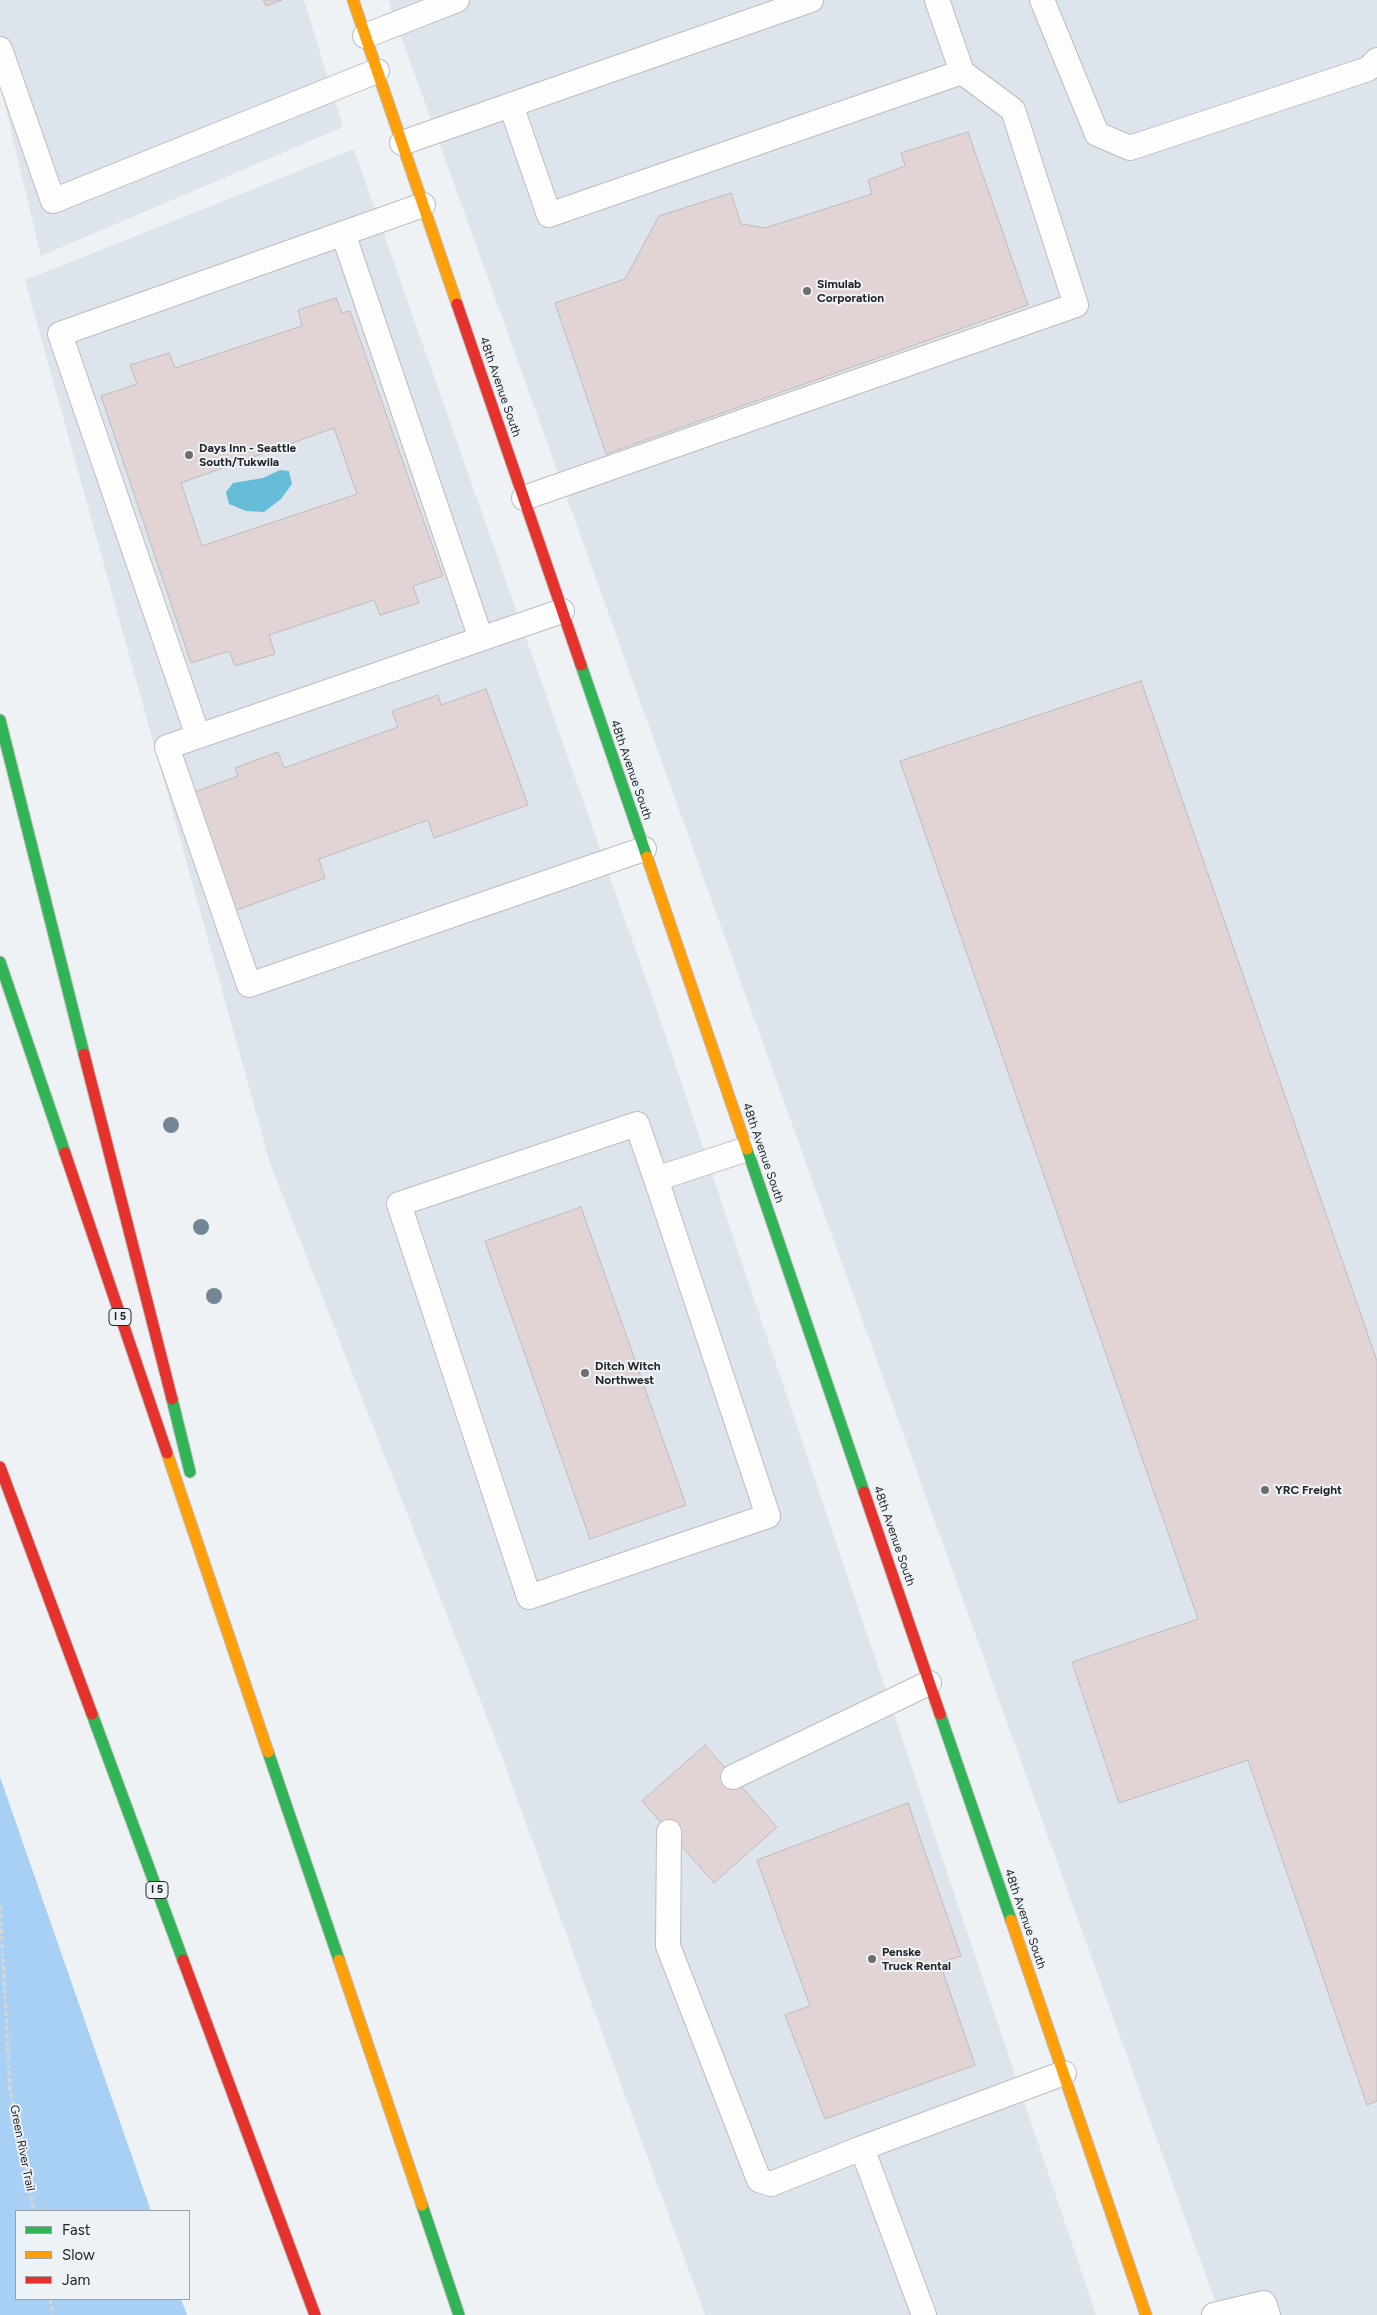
<!DOCTYPE html>
<style>
body{margin:0}
#map{position:relative;width:1377px;height:2315px;overflow:hidden;background:#eff2f5;font-family:Figtree,sans-serif}
canvas{display:block}
.legend{position:absolute;left:15px;top:2210px;width:175px;height:90px;box-sizing:border-box;background:#edf2f7;border:1px solid #9da0a4;margin:0;padding:6px 9px;list-style:none;font-size:15px;color:#242527}
.legend li{display:flex;align-items:center;gap:10px;height:25px}
.legend b{width:25px;border:1px solid #9da0a4}
</style>
<div id="map">
<canvas width="1377" height="2315"></canvas>
<ul class="legend">
<li><b style="height:6px;background:#30b455"></b>Fast</li>
<li><b style="height:6px;background:#ff9f0a"></b>Slow</li>
<li><b style="height:6px;background:#e5322d"></b>Jam</li>
</ul>
</div>
<script>
const c = document.querySelector('canvas').getContext('2d');
c.lineJoin = 'round';
function paint(path, color) {
  c.fillStyle = color;
  c.fill(path, 'evenodd');
}
function poly(rows) {
  const path = new Path2D();
  for (const r of rows) {
    path.moveTo(r[0], r[1]);
    for (let i = 2; i < r.length; i += 2) path.lineTo(r[i], r[i + 1]);
  }
  return path;
}
function stroke(path, color, width, dash) {
  c.strokeStyle = color;
  c.lineWidth = width;
  c.lineCap = dash ? 'butt' : 'round';
  c.setLineDash(dash || []);
  c.stroke(path);
}
function drawText(font, color, halo, rows, align = 'center') {
  c.font = font + ' Figtree,sans-serif';
  c.lineWidth = 4;
  c.setLineDash([]);
  c.textBaseline = 'middle';
  c.strokeStyle = halo;
  c.fillStyle = color;
  for (const [text, x, y, turn = 0] of rows) {
    c.save();
    c.translate(x, y);
    c.rotate((+turn || 0) * Math.PI / 180);
    c.textAlign = isNaN(turn) ? turn : align;
    if (halo) c.strokeText(text, 0, 0);
    c.fillText(text, 0, 0);
    c.restore();
  }
}
paint(poly([
 [0,0,304,0,343,127,41,256,0,85],
 [388,0,1377,0,1377,2315,1220,2315],
 [354,149,661,1022,1096,2315,705,2315,495,1738,270,1163,25,280]
]), '#dde4eb');
paint(poly([
 [0,1777,151,2211,16,2211,16,2299,181,2299,187,2315,0,2315]
]), '#a8d0f4');
paint(poly([
 [280,470,289,471,292,484,281,499,264,512,246,511,229,504,226,492,233,483,263,478]
]), '#65bdd8');
const building = poly([
 [263,0,282,0,266,6,263,0],
 [968,132,1028,305,606,454,555,303,625,279,659,216,731,193,741,224,765,228,872,194,868,180,905,166,901,153,968,132],
 [336,298,342,313,350,311,443,576,413,586,419,603,380,615,374,600,269,635,275,654,235,666,229,651,191,663,101,396,137,384,130,365,169,353,175,368,302,326,298,310,336,298],
 [334,428,357,494,202,546,181,483,334,428],
 [1141,681,1377,1361,1377,2101,1367,2105,1248,1760,1119,1803,1072,1662,1198,1619,900,761,1141,681],
 [486,689,528,805,434,838,428,820,319,859,325,878,234,911,192,793,238,776,235,768,278,752,284,768,398,727,392,711,438,695,441,705,486,689],
 [581,1207,686,1505,590,1539,485,1241,581,1207],
 [705,1745,777,1827,714,1883,642,1801,705,1745],
 [908,1803,961,1956,940,1963,975,2065,825,2119,785,2015,810,2006,757,1860,908,1803]
]);
paint(building, '#e2d4d4');
stroke(building, '#bcbdbe', 1);
const lane = poly([
 [1042,0,1097,134,1130,148,1368,69,1377,60],
 [365,36,457,0],
 [0,49,53,201,377,71],
 [511,105,549,215,962,72,937,0],
 [402,143,811,0],
 [343,233,481,639],
 [524,498,1076,305,1013,110,962,72],
 [562,611,167,747,249,985,644,849],
 [198,736,60,334,423,205],
 [656,1179,768,1516,529,1597,399,1204,637,1124,656,1179,747,1149],
 [733,1777,929,1683],
 [669,1832,668,1946,759,2180,771,2184,862,2148],
 [924,2315,862,2148,1064,2073],
 [1214,2315,1264,2303,1268,2315]
]);
const fast = poly([
 [581,665,647,857],
 [0,720,84,1054],
 [0,962,65,1153],
 [747,1149,864,1492],
 [172,1399,190,1472],
 [92,1714,183,1960],
 [940,1714,1011,1920],
 [268,1752,339,1960],
 [422,2205,459,2315]
]);
const slow = poly([
 [353,0,457,304],
 [647,857,747,1149],
 [167,1453,268,1752],
 [1011,1920,1146,2315],
 [339,1960,422,2205]
]);
const jam = poly([
 [457,304,581,665],
 [84,1054,172,1399],
 [65,1153,167,1453],
 [0,1467,92,1714],
 [864,1492,940,1714],
 [183,1960,315,2315]
]);
stroke(lane, '#bbbdbf', 26);
stroke(fast, '#bbbdbf', 13);
stroke(slow, '#bbbdbf', 13);
stroke(jam, '#bbbdbf', 13);
stroke(poly([
 [0,1906,10,2088,34,2211],
 [50,2299,53,2315]
]), '#d5d6d6', 3, [5, 2.5]);
stroke(lane, '#fdfdfe', 24);
stroke(fast, '#30b455', 11);
stroke(slow, '#ff9f0a', 11);
stroke(jam, '#e5322d', 11);
c.fillStyle = '#748695';
for (const [x, y] of [
 [171,1125],
 [201,1227],
 [214,1296]
]) {
  c.beginPath();
  c.arc(x, y, 8, 0, 2 * Math.PI);
  c.fill();
}
for (const [x, y, r, color] of [
 [807,291,5,"#6b6d6f"],
 [189,455,5,"#6b6d6f"],
 [585,1373,5,"#6b6d6f"],
 [1265,1490,5,"#6b6d6f"],
 [872,1959,5,"#6b6d6f"]
]) {
  const dot = new Path2D();
  dot.arc(x, y, r, 0, 2 * Math.PI);
  c.fillStyle = color;
  c.fill(dot);
  stroke(dot, '#edf2f7', 2);
}
for (const [x, y, w] of [
 [120,1317,22],
 [157,1890,22]
]) {
  const box = new Path2D();
  box.roundRect(x - w / 2, y - 8.5, w, 17, 4);
  c.fillStyle = '#edf2f7';
  c.fill(box);
  stroke(box, '#242527', 1);
}
drawText('bold 11px', '#242527', null, [
 ["I 5",120,1317],
 ["I 5",157,1890]
]);
drawText('bold 12px', '#242527', '#edf2f7', [
 ["Simulab",817,284],
 ["Corporation",817,298],
 ["Days Inn - Seattle",199,448],
 ["South/Tukwila",199,462],
 ["Ditch Witch",595,1366],
 ["Northwest",595,1380],
 ["YRC Freight",1275,1490],
 ["Penske",882,1952],
 ["Truck Rental",882,1966]
], 'left');
drawText('12px', '#242527', '#edf2f7', [
 ["48th Avenue South",500,387,71],
 ["48th Avenue South",631,770,71],
 ["48th Avenue South",763,1153,71],
 ["48th Avenue South",894,1536,71],
 ["48th Avenue South",1025,1919,71],
 ["Green River Trail",22,2148,79]
]);
</script>
